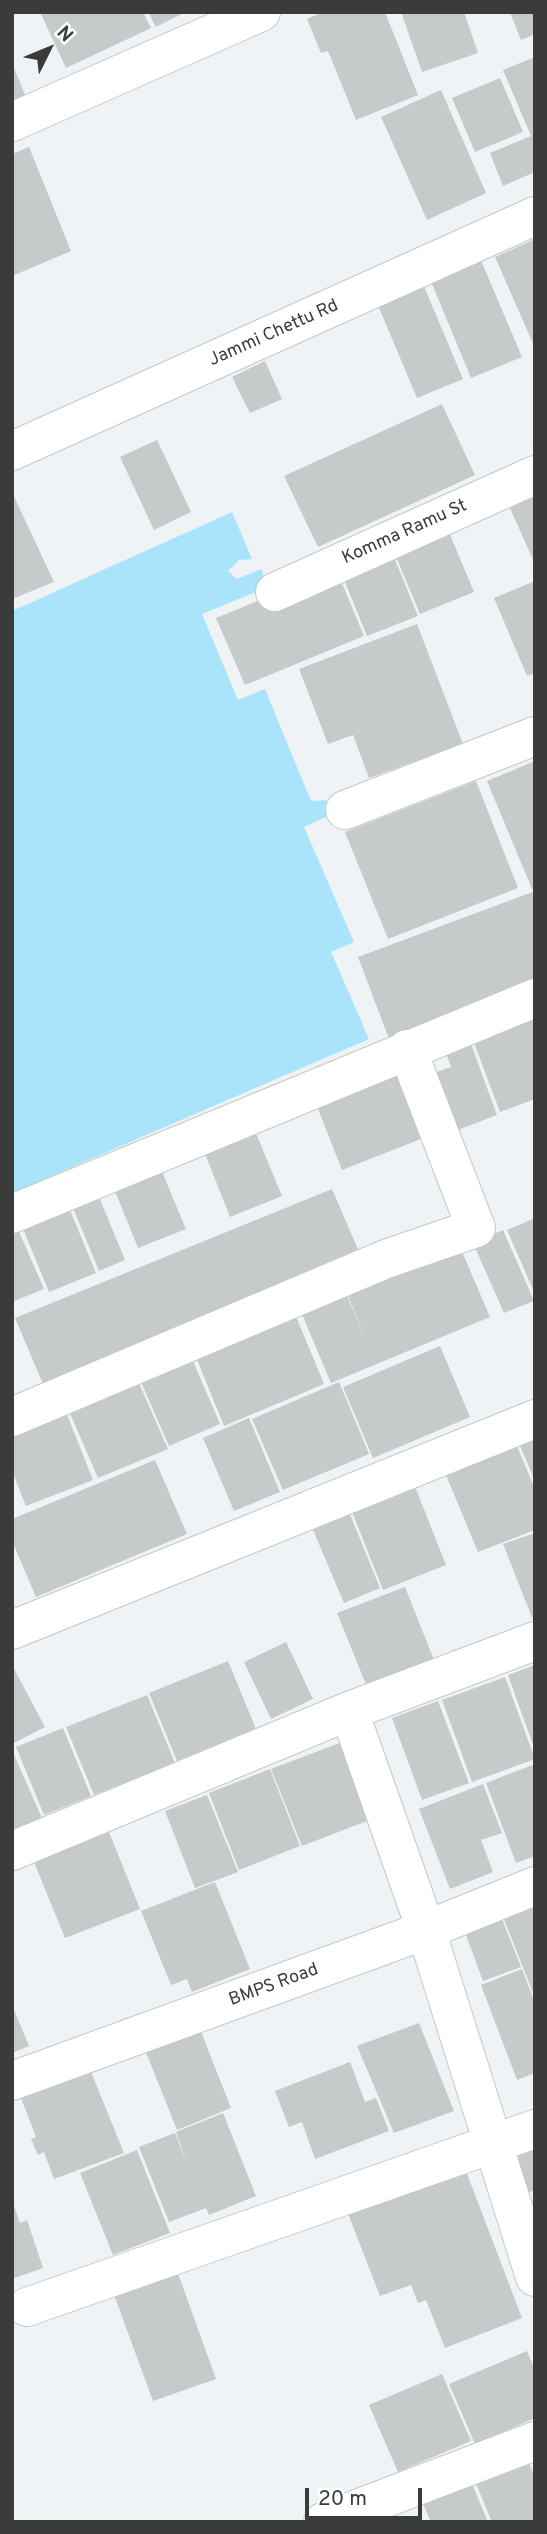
<!DOCTYPE html>
<style>
body{margin:0}
#map{position:relative;width:547px;height:2534px;overflow:hidden;background:#eff3f5;font-family:Overpass,sans-serif}
canvas{display:block}
.frame{position:absolute;inset:0;border:14px solid #3a3c3c;pointer-events:none}
.north{position:absolute;left:14px;top:14px;width:70px;height:70px;-webkit-text-stroke:5px #fff;paint-order:stroke;rotate:47deg;font-size:19px;font-weight:700;line-height:28px;text-align:center;color:#3a3c3c}
.north::after{content:'';display:block;margin:auto;width:24px;height:32px;background:#3a3c3c;clip-path:polygon(50% 0,100% 100%,50% 72%,0 100%)}
.scale{position:absolute;left:305px;top:2488px;width:117px;height:32px;box-sizing:border-box;border:4px solid #3a3c3c;border-top:0;padding-left:9px;font-size:21px;line-height:24px;white-space:nowrap;color:#3a3c3c;-webkit-text-stroke:5px #fff;paint-order:stroke}
</style>
<div id="map">
<canvas width="547" height="2534"></canvas>
<div class="frame"></div>
<div class="north">N</div>
<div class="scale">20 m</div>
</div>
<script>
const c = document.querySelector('canvas').getContext('2d');
c.lineJoin = 'round';
function paint(path, color) {
  c.fillStyle = color;
  c.fill(path, 'evenodd');
}
function poly(rows) {
  const path = new Path2D();
  for (const r of rows) {
    path.moveTo(r[0], r[1]);
    for (let i = 2; i < r.length; i += 2) path.lineTo(r[i], r[i + 1]);
  }
  return path;
}
function stroke(path, color, width, dash) {
  c.strokeStyle = color;
  c.lineWidth = width;
  c.lineCap = dash ? 'butt' : 'round';
  c.setLineDash(dash || []);
  c.stroke(path);
}
function drawText(font, color, halo, rows, align = 'center') {
  c.font = font + ' Overpass,sans-serif';
  c.lineWidth = 5;
  c.setLineDash([]);
  c.textBaseline = 'middle';
  c.strokeStyle = halo;
  c.fillStyle = color;
  for (const [text, x, y, turn = 0] of rows) {
    c.save();
    c.translate(x, y);
    c.rotate((+turn || 0) * Math.PI / 180);
    c.textAlign = isNaN(turn) ? turn : align;
    if (halo) c.strokeText(text, 0, 0);
    c.fillText(text, 0, 0);
    c.restore();
  }
}
paint(poly([
 [232,512,252,559,239,560,228,571,237,579,261,569,268,587,202,614,238,700,265,689,311,801,326,800,332,814,304,827,354,942,331,952,369,1039,12,1193,12,611]
]), '#a9e4fa');
paint(poly([
 [40,12,143,12,151,28,66,68],
 [148,12,186,12,156,27],
 [323,12,385,12,418,95,356,120,328,51,321,53,307,19],
 [401,12,464,12,478,53,422,72],
 [510,12,535,12,535,34,521,40],
 [535,57,535,172,503,186,490,153,531,136,503,70],
 [12,63,26,97,12,102],
 [500,78,523,132,475,152,452,98],
 [441,90,486,193,427,220,381,117],
 [29,147,71,251,12,276,12,154],
 [535,239,535,348,495,257],
 [480,258,522,357,471,378,430,279],
 [423,284,463,379,417,398,377,303],
 [265,361,282,399,250,413,232,377],
 [442,404,475,475,318,547,284,476],
 [157,440,191,512,154,530,120,457],
 [535,483,535,564,505,497],
 [12,492,54,582,12,599],
 [446,525,474,592,420,614,392,547],
 [389,545,418,616,367,636,338,565],
 [336,569,364,636,245,685,216,618],
 [535,581,535,673,527,676,494,598],
 [417,624,463,744,369,778,353,735,328,744,299,669],
 [535,761,535,888,532,889,487,781],
 [476,781,518,888,388,939,345,832],
 [535,891,535,984,389,1039,358,957],
 [535,1018,535,1099,500,1112,473,1040],
 [471,1044,497,1115,450,1133,428,1075,451,1067,446,1053],
 [405,1069,431,1135,342,1170,316,1104],
 [253,1126,282,1196,230,1217,202,1146],
 [160,1167,186,1229,138,1248,113,1186],
 [332,1189,363,1261,46,1391,15,1318],
 [97,1192,125,1260,99,1271,71,1203],
 [68,1205,96,1273,49,1292,21,1224],
 [535,1218,535,1294,507,1230],
 [17,1227,44,1289,12,1302,12,1229],
 [503,1230,534,1301,504,1313,473,1243],
 [460,1247,490,1317,331,1383,301,1312,346,1293,368,1345,347,1293],
 [295,1314,324,1384,224,1426,195,1355],
 [440,1346,470,1417,373,1458,343,1387],
 [190,1354,220,1424,169,1446,138,1375],
 [137,1379,168,1449,98,1478,68,1409],
 [339,1382,369,1454,283,1490,252,1419],
 [64,1407,93,1480,26,1506,12,1471,12,1428],
 [249,1418,280,1492,234,1511,203,1438],
 [535,1429,535,1481,516,1436],
 [514,1439,535,1489,535,1530,478,1552,443,1468],
 [155,1460,187,1534,36,1597,12,1541,12,1519],
 [412,1479,446,1565,383,1590,349,1504],
 [345,1502,380,1588,344,1603,308,1518],
 [535,1533,535,1625,503,1544],
 [405,1587,434,1660,367,1687,337,1613],
 [286,1642,313,1699,271,1719,244,1662],
 [228,1661,256,1729,177,1761,149,1693],
 [12,1665,45,1727,12,1744],
 [535,1665,535,1748,534,1748,508,1675],
 [505,1677,535,1759,472,1782,442,1700],
 [147,1695,175,1763,94,1795,66,1727],
 [438,1701,469,1783,422,1800,392,1718],
 [63,1728,91,1796,44,1815,16,1747],
 [342,1742,372,1819,302,1846,271,1769],
 [12,1750,42,1818,12,1830],
 [535,1764,535,1856,516,1863,486,1783],
 [270,1769,300,1846,239,1870,209,1793],
 [483,1784,502,1833,481,1840,493,1872,450,1889,419,1809],
 [207,1795,238,1872,195,1888,165,1811],
 [109,1832,140,1909,65,1938,34,1862],
 [215,1882,250,1969,192,1992,187,1979,171,1985,141,1911],
 [535,1901,535,1998,502,1914],
 [500,1914,521,1967,483,1981,463,1927],
 [522,1969,535,2003,535,2073,517,2080,481,1985],
 [12,2005,29,2046,12,2053],
 [419,2023,454,2111,394,2133,357,2046],
 [198,2024,231,2108,177,2130,143,2045],
 [350,2062,365,2102,376,2098,389,2131,315,2159,302,2122,289,2127,275,2091],
 [89,2067,124,2153,54,2179,44,2152,38,2155,31,2139,36,2137,19,2093],
 [223,2113,256,2196,209,2215,206,2208,169,2222,139,2147,175,2133,187,2163,176,2132],
 [535,2144,535,2190,516,2197,502,2155],
 [137,2150,170,2233,113,2255,80,2173],
 [464,2166,522,2318,445,2348,426,2300,418,2303,411,2285,380,2296,347,2211],
 [13,2203,20,2223,27,2220,43,2268,12,2279],
 [176,2268,216,2379,153,2401,113,2292],
 [527,2351,535,2370,535,2418,475,2444,449,2384],
 [442,2374,471,2441,398,2472,369,2405],
 [526,2457,535,2477,535,2522,492,2522,474,2479],
 [470,2479,488,2522,431,2522,421,2499],
 [394,2511,398,2522,368,2522]
]), '#c6cacb');
const minor = poly([
 [12,122,261,12],
 [12,451,535,216],
 [275,592,535,475],
 [345,810,535,736],
 [12,1214,535,998],
 [12,1417,386,1259,476,1228,407,1049],
 [12,1630,535,1419],
 [349,1711,426,1930,535,2277],
 [12,1851,349,1711,535,1641],
 [12,2081,426,1930,535,1886],
 [27,2307,535,2129],
 [323,2522,535,2441]
]);
stroke(minor, '#c4c8c9', 40);
stroke(minor, '#fff', 38);
drawText('18px', '#3a3c3c', '#fff', [
 ["Jammi Chettu Rd",274,334,-24],
 ["Komma Ramu St",405,533,-24],
 ["BMPS Road",274,1986,-20]
]);
</script>
